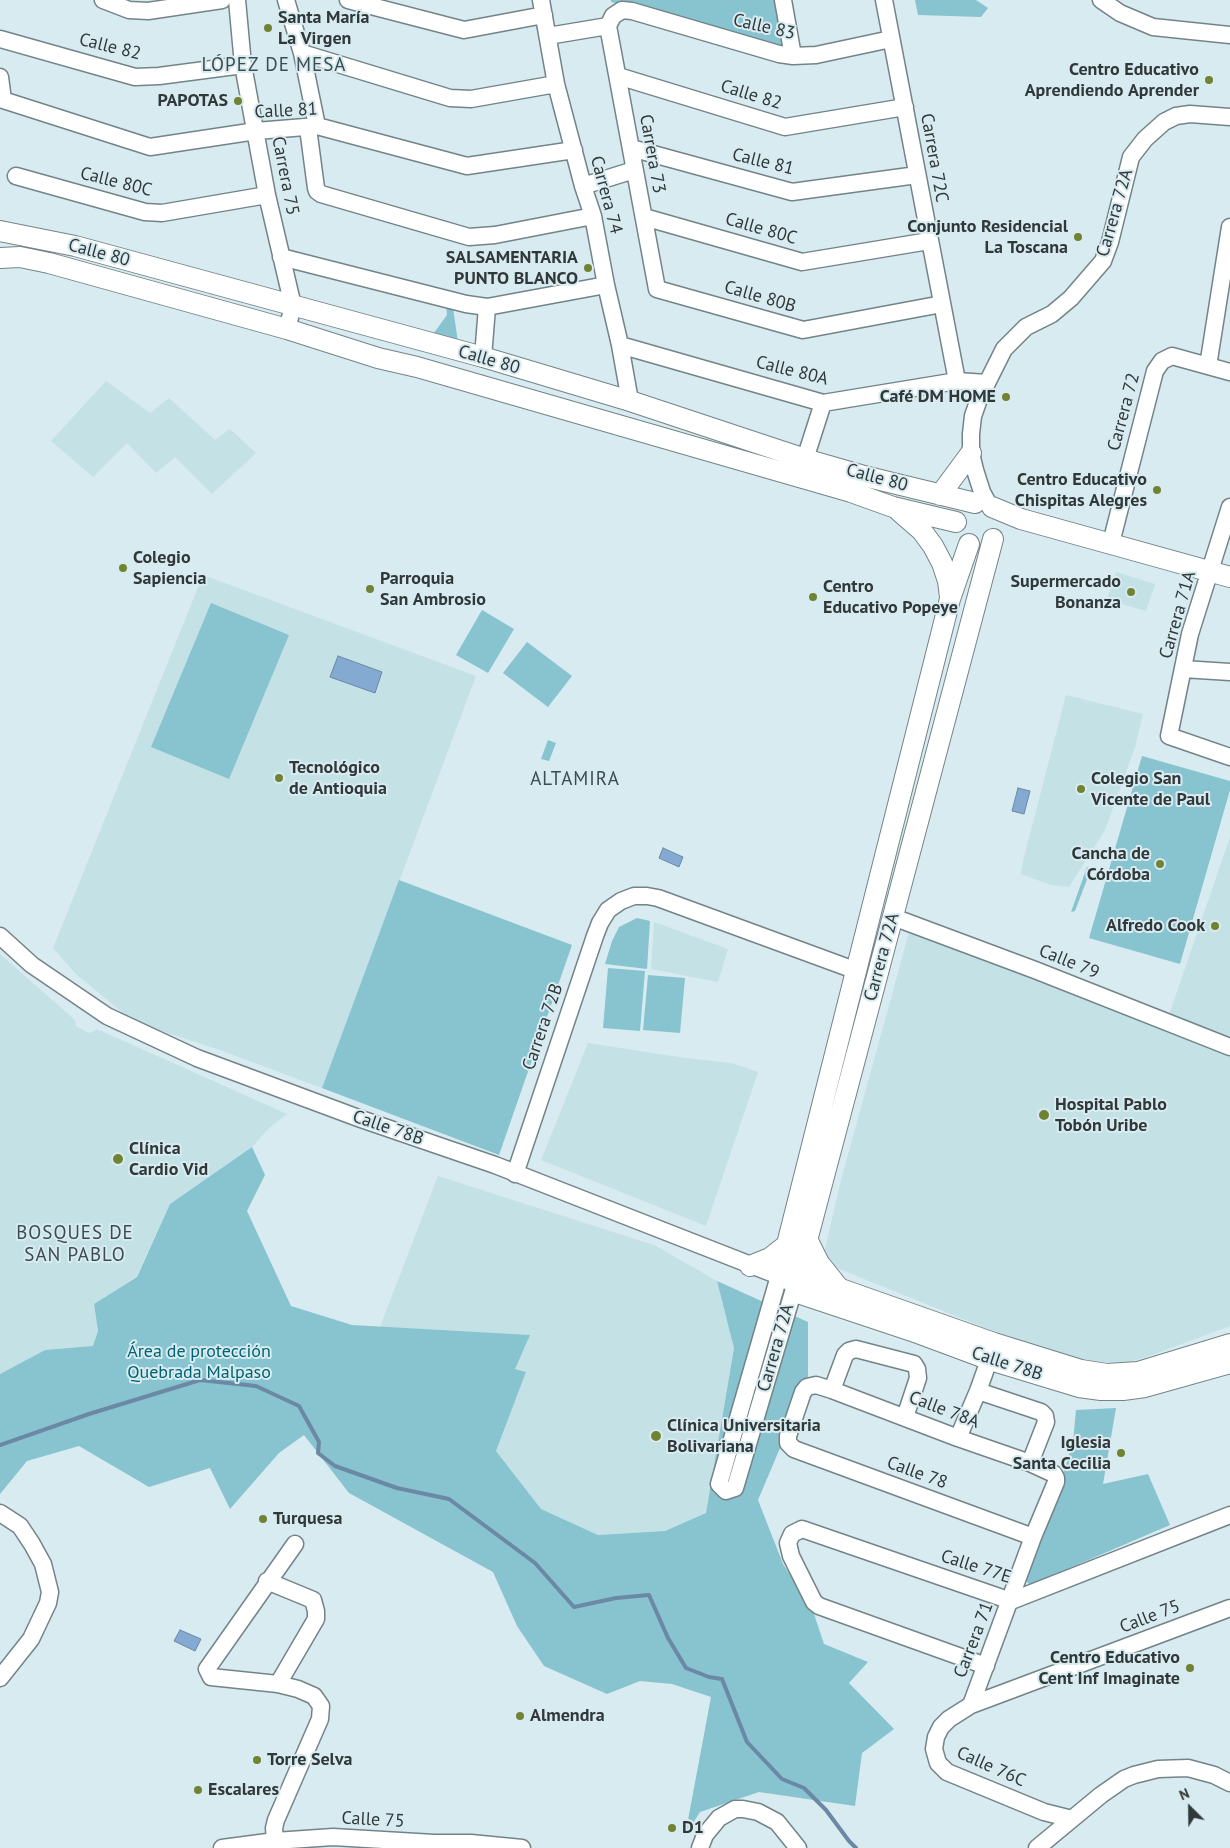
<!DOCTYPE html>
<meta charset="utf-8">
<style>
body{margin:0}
#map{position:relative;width:1230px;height:1848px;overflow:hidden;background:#d8ebf0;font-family:"PT Sans",sans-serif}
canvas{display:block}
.north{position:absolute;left:1165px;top:1783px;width:50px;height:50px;-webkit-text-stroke:4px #d8ebf0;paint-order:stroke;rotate:337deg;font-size:14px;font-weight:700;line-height:20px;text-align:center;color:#30383a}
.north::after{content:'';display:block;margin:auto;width:18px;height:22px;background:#30383a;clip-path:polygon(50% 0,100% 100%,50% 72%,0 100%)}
</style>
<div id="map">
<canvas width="1230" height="1848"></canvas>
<div class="north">N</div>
</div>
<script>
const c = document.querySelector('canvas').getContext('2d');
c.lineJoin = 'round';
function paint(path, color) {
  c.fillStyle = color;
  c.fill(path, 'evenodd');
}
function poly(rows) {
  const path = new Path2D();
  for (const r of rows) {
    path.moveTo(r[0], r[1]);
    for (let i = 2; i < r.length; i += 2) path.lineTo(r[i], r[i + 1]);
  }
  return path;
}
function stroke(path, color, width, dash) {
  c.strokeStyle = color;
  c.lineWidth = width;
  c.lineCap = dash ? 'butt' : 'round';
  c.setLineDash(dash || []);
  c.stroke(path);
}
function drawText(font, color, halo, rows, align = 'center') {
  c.font = font + ' "PT Sans",sans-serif';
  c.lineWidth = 4;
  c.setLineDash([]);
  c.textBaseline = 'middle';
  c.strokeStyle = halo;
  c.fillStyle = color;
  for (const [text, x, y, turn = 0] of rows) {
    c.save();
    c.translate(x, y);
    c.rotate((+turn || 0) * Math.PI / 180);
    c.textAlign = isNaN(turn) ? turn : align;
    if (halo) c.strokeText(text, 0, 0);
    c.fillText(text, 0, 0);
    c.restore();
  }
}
paint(poly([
 [106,381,150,413,169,398,215,440,230,429,256,453,212,494,175,457,156,473,127,443,93,477,51,441],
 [1116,572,1155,584,1146,611,1107,600],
 [203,575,476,676,322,1088,220,1050,134,1022,76,974,53,948],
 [1066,695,1143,714,1135,747,1105,830,1069,887,1051,885,1021,874,1023,861],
 [1230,837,1230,1036,1169,1015],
 [654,922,728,949,718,982,651,969],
 [910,929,1230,1050,1230,1326,1144,1358,1127,1362,1093,1362,1073,1358,983,1327,822,1262,841,1180],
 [0,954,75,1020,76,1026,89,1033,97,1029,287,1114,269,1128,252,1147,170,1204,136,1277,94,1304,98,1331,93,1346,45,1350,0,1374],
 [588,1043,685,1058,732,1063,758,1072,706,1226,541,1160],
 [438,1176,654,1245,717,1281,734,1347,706,1513,665,1531,598,1535,541,1509,496,1451,526,1372,380,1327]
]), '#c4e1e6');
paint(poly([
 [611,0,774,0,784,49,611,2],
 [915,0,976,0,988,8,981,17,918,15],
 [446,305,453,308,458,342,431,337,447,315],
 [211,603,289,635,229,779,151,747],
 [482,610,514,629,488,673,456,655],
 [527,642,572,676,548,707,503,673],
 [548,740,556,743,549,761,541,759],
 [1142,756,1230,781,1230,790,1180,964,1089,938],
 [1087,867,1091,869,1075,911,1071,912],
 [399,880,572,945,499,1155,322,1088],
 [637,918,650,921,647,969,605,964,612,941,619,927],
 [608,968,645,971,640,1031,603,1028],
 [648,975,685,978,680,1033,643,1030],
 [252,1147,265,1175,247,1211,291,1306,352,1325,530,1335,515,1369,526,1372,496,1451,541,1509,598,1535,665,1531,706,1513,734,1348,717,1281,808,1322,808,1382,758,1500,783,1564,813,1611,824,1644,868,1662,849,1683,894,1729,862,1753,855,1806,759,1792,700,1812,685,1836,711,1697,672,1684,640,1681,607,1694,544,1666,517,1626,493,1572,349,1493,304,1435,279,1453,230,1509,210,1468,149,1487,79,1446,27,1461,0,1494,0,1374,45,1350,93,1346,98,1331,94,1304,137,1277,170,1204],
 [1116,1408,1103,1484,1148,1474,1170,1525,1030,1585,1023,1578,1061,1481,1073,1442,1076,1410]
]), '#88c3d0');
const water = poly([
 [338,656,382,672,375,693,330,677,338,656],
 [1018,788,1030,791,1024,814,1012,811,1018,788],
 [663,848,683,857,679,867,659,858,663,848],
 [180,1630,201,1639,195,1651,174,1641,180,1630]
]);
paint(water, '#84aad1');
stroke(water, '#6b88a4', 1);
stroke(poly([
 [0,1445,89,1414,200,1380,256,1386,299,1406,319,1442,318,1453,335,1466,397,1488,449,1499,535,1563,574,1607,616,1598,649,1595,668,1638,686,1668,709,1677,722,1679,747,1742,782,1779,804,1788,826,1810,849,1841,856,1848]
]), '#6b88a4', 4);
const minor = poly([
 [103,0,129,10,148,11,222,0],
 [237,0,243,65,267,195,293,306,287,329],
 [286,0,302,53,317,126],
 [348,0,464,30,544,15],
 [541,0,556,84,583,186,593,216,606,285,620,345,630,401],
 [783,0,793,56],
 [884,0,957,381],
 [1101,0,1120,13,1153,27,1230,35],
 [608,26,657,289,803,330,942,304],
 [608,26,613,16,622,10,632,11,779,54,793,56,816,55,891,39],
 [548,36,608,26],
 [0,39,135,77,159,76,243,65],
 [302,53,450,98,471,99,556,84],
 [618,76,785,127,905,107],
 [0,77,3,100,150,147,256,131,317,126,467,166,574,150],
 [308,128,316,188,317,191,321,194,469,237,495,235,593,216],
 [631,148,792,192,917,175],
 [16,176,145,212,162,213,267,195],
 [583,186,634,170],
 [644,217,802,262,929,241],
 [281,257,466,304,487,307,606,285],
 [620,345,823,403,957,381,987,383],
 [483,357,487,307],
 [1208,366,1230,227],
 [804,471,805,459,823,403],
 [989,505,982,492,975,470,971,453,971,434,973,416,979,399,1004,349,1026,327,1052,314,1071,298,1103,261,1110,242,1131,157,1145,139,1164,122,1176,116,1190,114,1230,117],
 [1230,507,1190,634,1169,736,1230,757],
 [1111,543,1155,371,1162,361,1172,356,1230,372],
 [1183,669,1230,672],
 [893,917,1035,970,1230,1047],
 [0,936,32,965,107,1016,197,1058,361,1119,495,1165,779,1276,719,1484,726,1491,735,1488,796,1282],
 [515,1174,595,936,600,923,608,910,621,901,634,896,647,896,658,898,857,971],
 [832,1390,845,1355,849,1351,856,1349,914,1364,917,1369,918,1378,905,1417],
 [978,1391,1041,1412,1045,1416,1046,1422,1030,1463],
 [958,1438,978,1391,993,1349],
 [0,1513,20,1526,32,1544,43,1564,50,1592,48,1603,31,1639,0,1678],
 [267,1581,313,1600,316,1611,316,1619,278,1684],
 [986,1666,819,1606,814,1602,791,1556,788,1543,792,1534,802,1529,1011,1601,1230,1515],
 [971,1705,1033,1537,1056,1482,1056,1478,1054,1474,1030,1463,958,1438,832,1390,816,1385,807,1387,803,1392,788,1436,788,1443,794,1449,1033,1537],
 [1072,1819,1044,1812,947,1772,938,1763,934,1749,936,1737,941,1727,949,1719,971,1705,1230,1608],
 [275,1841,274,1828,276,1820,320,1719,321,1706,314,1696,298,1689,278,1684,211,1677,207,1669,295,1544],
 [222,1848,275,1841,333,1837,434,1843,471,1843,522,1848],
 [700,1848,705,1835,719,1818,735,1809,743,1809,758,1812,777,1822,798,1848],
 [1037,1848,1101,1795,1124,1779,1134,1775,1158,1769,1188,1768,1214,1775,1230,1783]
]);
const major = poly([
 [0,231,75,246,483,357,630,401,805,459,868,477,975,503],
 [0,258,20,257,49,263,287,329,378,358,417,367,851,492,893,507,956,522],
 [940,495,971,453],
 [992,507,1021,519,1230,577],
 [899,511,922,531,933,546,942,563,948,581,950,597],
 [969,544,950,599,779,1276,796,1282,807,1277,994,1343,1081,1370,1107,1374,1138,1372,1230,1344],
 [808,1241,819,1263,839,1288],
 [750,1266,770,1258,788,1244],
 [796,1282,993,539],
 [796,1282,801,1294,912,1331,990,1360,1079,1387,1101,1390,1123,1390,1145,1387,1230,1363]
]);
stroke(minor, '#728488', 19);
stroke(major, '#728488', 22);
stroke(minor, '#fff', 16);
stroke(major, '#fff', 20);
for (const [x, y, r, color] of [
 [268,28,5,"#708333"],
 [1209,80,5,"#708333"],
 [238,101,5,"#708333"],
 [1078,237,5,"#708333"],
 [588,268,5,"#708333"],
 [1006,397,5,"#708333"],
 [1157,490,5,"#708333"],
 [123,568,5,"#708333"],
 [370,589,5,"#708333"],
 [1131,592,5,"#708333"],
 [813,597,5,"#708333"],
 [279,778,5,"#708333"],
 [1081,789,5,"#708333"],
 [1160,864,5,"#708333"],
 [1215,926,5,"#708333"],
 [1044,1115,6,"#708333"],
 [118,1159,6,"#708333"],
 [656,1436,6,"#708333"],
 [1121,1453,5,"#708333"],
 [263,1519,5,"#708333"],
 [1190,1668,5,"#708333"],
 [520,1716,5,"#708333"],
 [257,1760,5,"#708333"],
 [198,1790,5,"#708333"],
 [672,1828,5,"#708333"]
]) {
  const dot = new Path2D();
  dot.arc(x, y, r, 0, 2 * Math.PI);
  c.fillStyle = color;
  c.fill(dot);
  stroke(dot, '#d8ebf0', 2);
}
drawText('bold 18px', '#30383a', '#d8ebf0', [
 ["Santa María",278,18],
 ["La Virgen",278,39],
 ["Centro Educativo",1199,70,"right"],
 ["Aprendiendo Aprender",1199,91,"right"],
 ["PAPOTAS",228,101,"right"],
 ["Conjunto Residencial",1068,227,"right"],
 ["La Toscana",1068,248,"right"],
 ["SALSAMENTARIA",578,258,"right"],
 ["PUNTO BLANCO",578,279,"right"],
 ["Café DM HOME",996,397,"right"],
 ["Centro Educativo",1147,480,"right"],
 ["Chispitas Alegres",1147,501,"right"],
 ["Colegio",133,558],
 ["Sapiencia",133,579],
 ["Parroquia",380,579],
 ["San Ambrosio",380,600],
 ["Supermercado",1121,582,"right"],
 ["Bonanza",1121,603,"right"],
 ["Centro",823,587],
 ["Educativo Popeye",823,608],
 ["Tecnológico",289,768],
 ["de Antioquia",289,789],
 ["Colegio San",1091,779],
 ["Vicente de Paul",1091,800],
 ["Cancha de",1150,854,"right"],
 ["Córdoba",1150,875,"right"],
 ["Alfredo Cook",1205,926,"right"],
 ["Hospital Pablo",1055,1105],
 ["Tobón Uribe",1055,1126],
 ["Clínica",129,1149],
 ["Cardio Vid",129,1170],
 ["Clínica Universitaria",667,1426],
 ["Bolivariana",667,1447],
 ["Iglesia",1111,1443,"right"],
 ["Santa Cecilia",1111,1464,"right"],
 ["Turquesa",273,1519],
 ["Centro Educativo",1180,1658,"right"],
 ["Cent Inf Imaginate",1180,1679,"right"],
 ["Almendra",530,1716],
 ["Torre Selva",267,1760],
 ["Escalares",208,1790],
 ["D1",682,1828]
], 'left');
drawText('18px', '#30383a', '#d8ebf0', [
 ["Calle 83",764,27,13],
 ["Calle 82",110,47,14],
 ["Calle 82",751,95,17],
 ["Calle 81",286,111,-3],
 ["Carrera 73",652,154,80],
 ["Carrera 72C",934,158,80],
 ["Calle 81",763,162,14],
 ["Carrera 75",285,176,79],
 ["Calle 80C",116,182,14],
 ["Carrera 74",606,195,75],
 ["Carrera 72A",1115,213,-74],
 ["Calle 80C",761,229,16],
 ["Calle 80",99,253,15],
 ["Calle 80B",760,297,16],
 ["Calle 80",489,360,16],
 ["Calle 80A",792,371,14],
 ["Carrera 72",1124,412,-75],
 ["Calle 80",877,478,15],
 ["Carrera 71A",1178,615,-74],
 ["Carrera 72A",882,957,-75],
 ["Calle 79",1069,962,22],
 ["Carrera 72B",543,1027,-71],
 ["Calle 78B",388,1128,19],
 ["Carrera 72A",776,1348,-74],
 ["Calle 78B",1007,1364,18],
 ["Calle 78A",944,1410,21],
 ["Calle 78",917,1473,20],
 ["Calle 77E",976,1567,18],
 ["Calle 75",1150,1617,-21],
 ["Carrera 71",974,1640,-69],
 ["Calle 76C",991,1767,24],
 ["Calle 75",373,1820,3]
]);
drawText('18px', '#016372', '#d8ebf0', [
 ["Área de protección",199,1352],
 ["Quebrada Malpaso",199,1373]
]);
c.letterSpacing = '1px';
drawText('19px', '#3c4d51', '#d8ebf0', [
 ["LÓPEZ DE MESA",274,66],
 ["ALTAMIRA",575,780],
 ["BOSQUES DE",75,1234],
 ["SAN PABLO",75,1256]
]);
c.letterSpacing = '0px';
</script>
